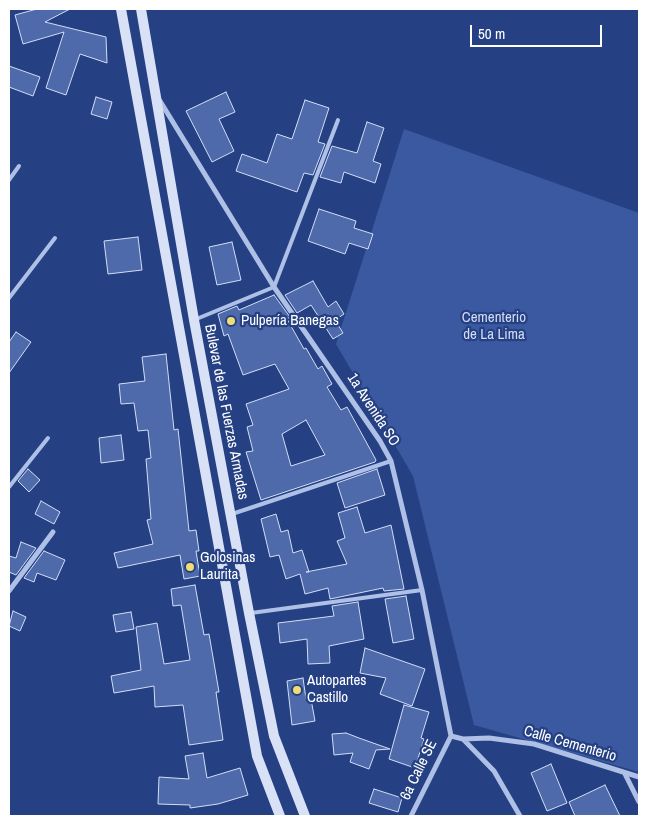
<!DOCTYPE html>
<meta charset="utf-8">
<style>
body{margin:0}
#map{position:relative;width:648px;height:825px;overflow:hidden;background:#264183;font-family:"Archivo Narrow",sans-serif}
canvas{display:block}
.frame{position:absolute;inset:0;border:10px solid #fff;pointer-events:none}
.scale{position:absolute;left:470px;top:25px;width:132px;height:22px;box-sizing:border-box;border:2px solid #fff;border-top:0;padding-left:6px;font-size:15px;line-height:18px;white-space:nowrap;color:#fff;-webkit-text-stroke:4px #264183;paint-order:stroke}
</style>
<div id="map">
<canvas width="648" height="825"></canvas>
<div class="frame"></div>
<div class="scale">50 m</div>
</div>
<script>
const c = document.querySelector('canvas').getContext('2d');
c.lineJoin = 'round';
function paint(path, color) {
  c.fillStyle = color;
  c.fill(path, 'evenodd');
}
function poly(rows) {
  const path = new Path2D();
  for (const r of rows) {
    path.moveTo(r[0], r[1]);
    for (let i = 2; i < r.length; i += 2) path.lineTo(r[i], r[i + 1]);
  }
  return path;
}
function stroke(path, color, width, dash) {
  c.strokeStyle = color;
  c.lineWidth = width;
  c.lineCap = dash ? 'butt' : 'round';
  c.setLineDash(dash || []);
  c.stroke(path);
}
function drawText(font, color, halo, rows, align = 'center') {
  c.font = font + ' "Archivo Narrow",sans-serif';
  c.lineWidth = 4.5;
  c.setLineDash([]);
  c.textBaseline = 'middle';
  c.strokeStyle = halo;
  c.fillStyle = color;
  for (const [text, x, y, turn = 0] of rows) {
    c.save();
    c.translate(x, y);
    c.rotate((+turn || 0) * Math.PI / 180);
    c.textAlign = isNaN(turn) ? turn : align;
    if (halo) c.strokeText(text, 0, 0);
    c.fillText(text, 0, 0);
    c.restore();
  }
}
paint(poly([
 [404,129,639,213,639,772,474,725,413,476,336,344]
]), '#3a59a0');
const building = poly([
 [37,9,70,9,45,22,106,37,107,63,80,54,66,95,46,88,64,32,23,44,15,15,37,9],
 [9,66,40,77,33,96,9,87,9,66],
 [226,92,235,112,219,119,234,151,212,162,186,111,226,92],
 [96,97,112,102,107,119,91,114,96,97],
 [305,100,329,108,318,142,325,144,313,175,304,173,297,192,236,171,242,154,267,163,277,134,292,139,305,100],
 [367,122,384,128,373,161,381,164,375,183,344,172,341,183,320,177,332,146,357,153,367,122],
 [319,209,356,221,354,228,373,234,368,249,349,243,345,254,308,241,319,209],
 [138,237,142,270,108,274,104,241,138,237],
 [232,242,241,280,217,285,209,247,232,242],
 [313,281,328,307,336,301,344,314,335,320,343,333,333,339,311,305,297,313,285,295,313,281],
 [274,295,290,317,287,319,304,349,306,348,318,369,322,366,332,384,327,387,341,410,347,407,376,460,375,462,261,500,246,452,253,451,247,427,253,425,246,404,289,389,275,364,243,375,228,334,224,336,218,314,237,306,239,310,274,295],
 [306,420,325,455,291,466,282,434,306,420],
 [16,332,31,342,9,373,9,342,16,332],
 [166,354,174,430,178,429,189,531,196,530,199,551,196,551,200,576,184,579,180,555,118,568,114,553,153,544,147,520,151,519,146,459,151,458,148,430,138,431,134,403,121,404,119,384,145,381,142,357,166,354],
 [121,435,124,460,101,463,99,438,121,435],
 [28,469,40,480,29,492,18,481,28,469],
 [377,469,385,495,345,508,337,483,377,469],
 [41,501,60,512,54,524,35,514,41,501],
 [357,507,365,533,391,525,404,589,384,591,383,588,330,599,328,588,305,594,300,574,286,579,279,555,270,557,261,519,276,514,281,532,288,530,293,553,302,550,309,572,306,572,347,564,337,541,345,538,338,513,357,507],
 [21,542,36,548,16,575,9,572,9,556,16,558,21,542],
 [44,551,65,560,56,580,37,573,34,582,24,578,44,551],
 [195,585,204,635,209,634,219,692,216,692,223,740,189,745,183,705,155,707,154,686,114,693,111,676,141,670,136,627,157,623,164,664,190,660,181,605,173,606,171,589,195,585],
 [406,596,414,639,393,643,385,599,406,596],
 [358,602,364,639,329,646,330,663,308,664,307,639,280,643,278,623,334,616,332,606,358,602],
 [13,611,26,617,20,631,9,626,13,611],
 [131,612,134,629,116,632,113,615,131,612],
 [365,648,425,669,412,706,380,694,386,678,360,673,365,648],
 [303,678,306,699,311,699,315,721,292,725,287,681,303,678],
 [404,705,429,712,421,738,424,739,415,768,389,759,404,705],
 [346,733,359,738,390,749,376,750,369,769,350,762,353,753,334,755,332,734,346,733],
 [203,753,207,778,240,768,248,795,218,804,190,808,190,805,158,804,159,777,189,779,185,756,203,753],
 [551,764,567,803,547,811,531,773,551,764],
 [605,785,620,816,575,816,569,802,605,785],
 [374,789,402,798,398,812,369,803,374,789]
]);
paint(building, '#4e6aab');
stroke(building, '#d2ddf6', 1);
stroke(poly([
 [9,180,19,166],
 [9,298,55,238],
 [194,320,274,287,338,120],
 [9,487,48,438],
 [232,514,391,461],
 [251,613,422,590]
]), '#afc0e7', 4);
stroke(poly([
 [160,101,274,287,380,441,391,461,422,590,451,736],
 [9,591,53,532],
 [451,736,463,739,494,771,520,816],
 [463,739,489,738,534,744,639,777],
 [625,774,639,802],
 [411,816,451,736]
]), '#afc0e7', 5);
stroke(poly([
 [121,9,257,756,280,816],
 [141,9,194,320,249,613,274,736,305,816]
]), '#d9e1f6', 10);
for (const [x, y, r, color] of [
 [231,321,5,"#f1de73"],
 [190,567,5,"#f1de73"],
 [297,690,5,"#f1de73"]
]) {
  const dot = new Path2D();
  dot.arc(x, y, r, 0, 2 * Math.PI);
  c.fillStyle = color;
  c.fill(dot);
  stroke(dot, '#264183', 2);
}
drawText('15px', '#d2ddf6', '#264183', [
 ["Cementerio",494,318],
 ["de La Lima",494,335]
]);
drawText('15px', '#fff', '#264183', [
 ["Pulpería Banegas",241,321],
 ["Golosinas",200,558],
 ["Laurita",200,575],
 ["Autopartes",307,681],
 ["Castillo",307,698]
], 'left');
drawText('15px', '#fff', '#264183', [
 ["1a Avenida SO",373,410,57],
 ["Bulevar de las Fuerzas Armadas",226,412,79],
 ["Calle Cementerio",570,744,16],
 ["6a Calle SE",419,770,-64]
]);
</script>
